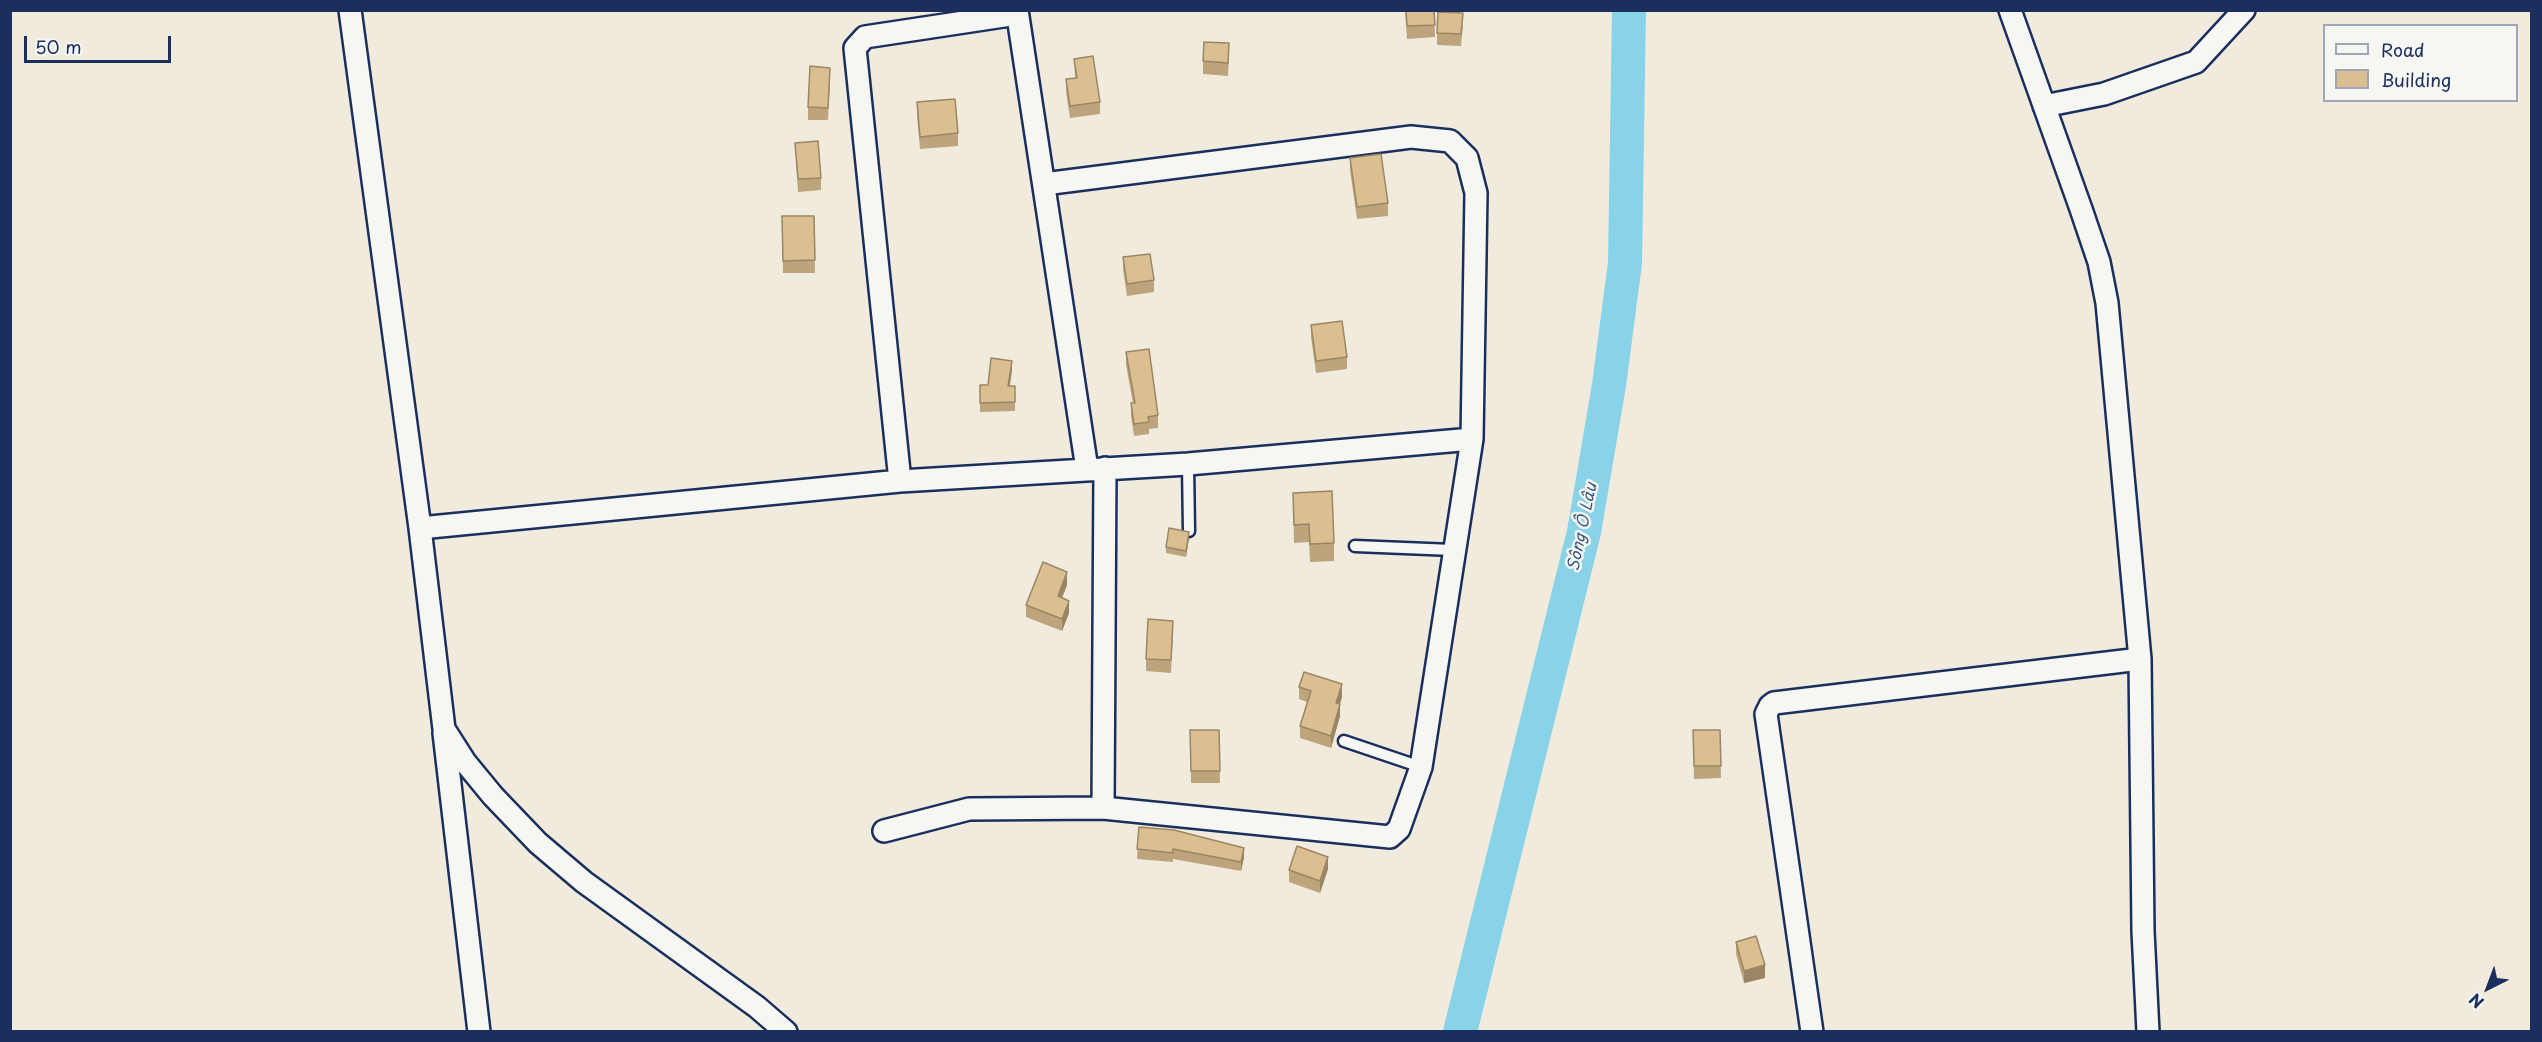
<!DOCTYPE html>
<meta charset="utf-8">
<style>
body{margin:0}
#map{position:relative;width:2542px;height:1042px;overflow:hidden;background:#f1ebde;font-family:"Playpen Sans",sans-serif}
canvas{display:block}
.frame{position:absolute;inset:0;border:12px solid #1b2f5e;pointer-events:none}
.legend{position:absolute;left:2323px;top:24px;width:195px;height:78px;box-sizing:border-box;background:#f6f6f2;border:2px solid #9ea6b7;margin:0;padding:8px 10px;list-style:none;font-size:18px;color:#1b2f5e}
.legend li{display:flex;align-items:center;gap:12px;height:30px}
.legend b{width:30px;border:2px solid #9ea6b7}
.north{position:absolute;left:2458px;top:958px;width:60px;height:60px;-webkit-text-stroke:4px #f6f6f2;paint-order:stroke;rotate:222deg;font-size:16px;font-weight:700;line-height:24px;text-align:center;color:#1b2f5e}
.north::after{content:'';display:block;margin:auto;width:21px;height:27px;background:#1b2f5e;clip-path:polygon(50% 0,100% 100%,50% 72%,0 100%)}
.scale{position:absolute;left:24px;top:36px;width:147px;height:27px;box-sizing:border-box;border:3px solid #1b2f5e;border-top:0;padding-left:8px;font-size:18px;line-height:21px;white-space:nowrap;color:#1b2f5e;-webkit-text-stroke:4px #f6f6f2;paint-order:stroke}
</style>
<div id="map">
<canvas width="2542" height="1042"></canvas>
<div class="frame"></div>
<ul class="legend">
<li><b style="height:8px;background:#f6f6f2"></b>Road</li>
<li><b style="height:16px;background:#dcbf90"></b>Building</li>
</ul>
<div class="north">N</div>
<div class="scale">50 m</div>
</div>
<script>
const c = document.querySelector('canvas').getContext('2d');
c.lineJoin = 'round';
function poly(rows) {
  const path = new Path2D();
  for (const r of rows) {
    path.moveTo(r[0], r[1]);
    for (let i = 2; i < r.length; i += 2) path.lineTo(r[i], r[i + 1]);
  }
  return path;
}
function stroke(path, color, width, dash) {
  c.strokeStyle = color;
  c.lineWidth = width;
  c.lineCap = dash ? 'butt' : 'round';
  c.setLineDash(dash || []);
  c.stroke(path);
}
function paint(path, color) {
  c.fillStyle = color;
  c.fill(path, 'evenodd');
}
function drawText(font, color, halo, rows, align = 'center') {
  c.font = font + ' "Playpen Sans",sans-serif';
  c.lineWidth = 5;
  c.setLineDash([]);
  c.textBaseline = 'middle';
  c.strokeStyle = halo;
  c.fillStyle = color;
  for (const [text, x, y, turn = 0] of rows) {
    c.save();
    c.translate(x, y);
    c.rotate((+turn || 0) * Math.PI / 180);
    c.textAlign = isNaN(turn) ? turn : align;
    if (halo) c.strokeText(text, 0, 0);
    c.fillText(text, 0, 0);
    c.restore();
  }
}
stroke(poly([
 [1460,1032,1584,532,1609,385,1625,263,1629,10]
]), '#88d3e8', 34);
const lane = poly([
 [1188,464,1189,531],
 [1355,546,1453,550],
 [1344,741,1421,767]
]);
const street = poly([
 [350,10,420,528,444,729,465,762,493,796,538,843,584,882,757,1007,786,1032],
 [1017,10,1087,469],
 [2010,10,2081,209,2099,262,2107,303,2140,659,2143,931,2148,1032],
 [2044,106,2104,94,2196,62,2244,10],
 [900,481,855,48,865,37,1017,14],
 [420,528,900,481,1188,464,1472,439],
 [444,733,479,1032],
 [1103,808,1105,468],
 [884,831,969,809,1103,808,1390,837,1399,829,1421,767,1472,439,1476,193,1467,158,1450,141,1411,137,1044,184],
 [1812,1032,1766,714,1770,706,1774,703,2140,659]
]);
stroke(lane, '#1b2f5e', 15);
stroke(street, '#1b2f5e', 26);
stroke(lane, '#f6f6f2', 10);
stroke(street, '#f6f6f2', 21);
paint(poly([
 [564,10,587,10,565,12],
 [1405,10,1434,10,1435,37,1407,39],
 [1463,25,1461,46,1437,45,1437,33],
 [1229,56,1228,76,1203,74,1203,61],
 [1074,59,1100,102,1100,114,1070,118,1066,92,1066,79,1075,78],
 [830,80,828,120,808,120,808,107],
 [917,102,958,133,958,146,920,149,917,115],
 [795,143,821,178,821,190,798,192],
 [1350,158,1388,203,1388,216,1357,219,1350,170],
 [782,216,814,216,815,273,783,273],
 [1123,257,1154,280,1154,292,1127,296,1123,269],
 [1311,325,1347,357,1347,369,1316,373,1311,337],
 [1126,352,1158,415,1158,428,1149,429,1149,434,1134,436,1131,416,1131,403,1133,403,1126,365],
 [1012,370,1010,386,1015,386,1015,411,980,412,980,385,988,385],
 [1293,493,1334,543,1334,561,1310,562,1309,542,1294,543],
 [1189,538,1186,557,1166,553,1166,547],
 [1067,585,1062,598,1069,613,1062,631,1026,617,1026,605],
 [1173,633,1171,673,1146,671,1146,659],
 [1299,687,1342,697,1340,704,1340,716,1331,748,1300,738,1300,726,1307,702,1299,699],
 [1190,730,1219,730,1220,783,1191,783],
 [1693,730,1720,730,1721,778,1694,779],
 [1139,827,1244,858,1241,871,1173,859,1173,862,1137,859],
 [1328,869,1320,893,1289,882,1289,870],
 [1736,942,1765,978,1744,983,1736,954]
]), '#bda47c');
paint(poly([
 [1012,361,1012,370,1008,395,1008,386],
 [1189,532,1189,538,1186,557,1186,551],
 [1067,572,1067,585,1058,608,1058,596],
 [1069,601,1069,613,1062,631,1062,619],
 [1342,684,1342,697,1336,715,1336,703],
 [1340,704,1340,716,1331,748,1331,736],
 [1244,848,1244,858,1241,871,1241,862],
 [1328,857,1328,869,1320,893,1320,881],
 [1765,965,1765,978,1744,983,1744,971]
]), '#9a8665');
const building = poly([
 [1406,10,1434,10,1435,25,1407,26,1406,10],
 [1438,12,1463,13,1461,34,1437,33,1438,12],
 [1204,42,1229,43,1228,63,1203,61,1204,42],
 [1093,56,1100,102,1070,106,1066,79,1077,78,1074,59,1093,56],
 [810,66,830,68,828,108,808,107,810,66],
 [955,99,958,133,920,137,917,102,955,99],
 [818,141,821,178,798,179,795,143,818,141],
 [1381,154,1388,203,1357,207,1350,158,1381,154],
 [782,216,814,216,815,260,783,261,782,216],
 [1150,254,1154,280,1127,284,1123,257,1150,254],
 [1342,321,1347,357,1316,361,1311,325,1342,321],
 [1149,349,1158,415,1148,417,1149,422,1134,424,1131,403,1135,403,1126,352,1149,349],
 [991,358,1012,361,1008,386,1015,386,1015,402,980,403,980,385,988,385,991,358],
 [1332,491,1334,543,1310,544,1309,524,1294,525,1293,493,1332,491],
 [1169,528,1189,532,1186,551,1166,547,1169,528],
 [1043,562,1067,572,1058,596,1069,601,1062,619,1026,605,1043,562],
 [1148,619,1173,621,1171,660,1146,659,1148,619],
 [1304,672,1342,684,1336,703,1340,704,1331,736,1300,726,1311,691,1299,687,1304,672],
 [1190,730,1219,730,1220,771,1191,771,1190,730],
 [1693,730,1720,730,1721,766,1694,766,1693,730],
 [1139,827,1174,830,1244,848,1241,862,1173,849,1173,853,1137,849,1139,827],
 [1297,846,1328,857,1320,881,1289,870,1297,846],
 [1756,936,1765,965,1744,971,1736,942,1756,936]
]);
paint(building, '#dcbf90');
stroke(building, '#9a8665', 1.5);
drawText('italic 16px', '#365880', '#f6f6f2', [
 ["Sông Ô Lâu",1583,527,-78]
]);
</script>
